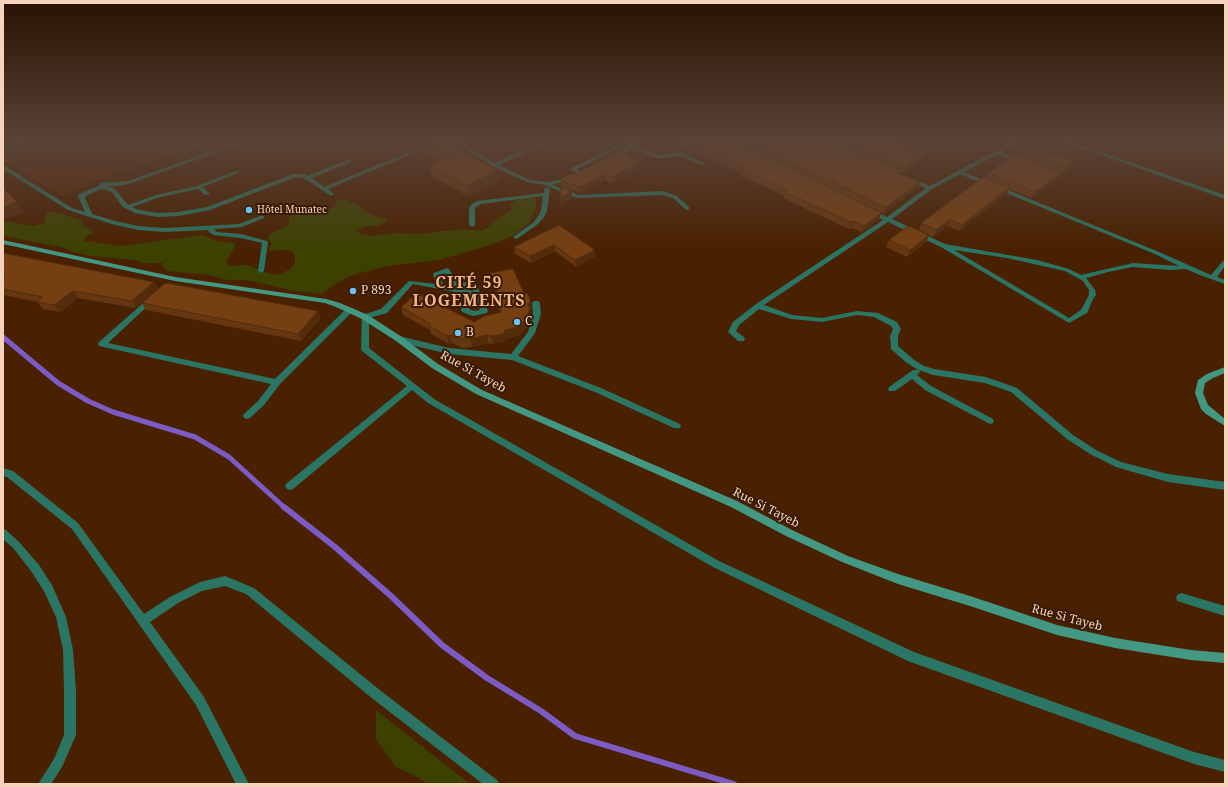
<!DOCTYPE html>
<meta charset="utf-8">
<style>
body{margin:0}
#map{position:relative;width:1228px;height:787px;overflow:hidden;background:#4a2100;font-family:"Noto Serif",serif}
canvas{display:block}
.frame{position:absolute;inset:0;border:4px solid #f5d3bd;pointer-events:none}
</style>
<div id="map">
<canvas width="1228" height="787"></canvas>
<div class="frame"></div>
</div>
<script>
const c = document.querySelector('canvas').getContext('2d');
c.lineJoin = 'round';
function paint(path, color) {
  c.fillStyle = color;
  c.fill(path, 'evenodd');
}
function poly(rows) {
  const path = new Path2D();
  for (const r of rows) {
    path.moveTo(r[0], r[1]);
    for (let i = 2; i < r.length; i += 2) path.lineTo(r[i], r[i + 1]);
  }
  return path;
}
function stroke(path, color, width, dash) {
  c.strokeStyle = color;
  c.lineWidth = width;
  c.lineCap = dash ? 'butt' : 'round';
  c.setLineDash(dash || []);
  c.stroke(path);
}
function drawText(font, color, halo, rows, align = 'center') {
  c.font = font + ' "Noto Serif",serif';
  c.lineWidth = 4;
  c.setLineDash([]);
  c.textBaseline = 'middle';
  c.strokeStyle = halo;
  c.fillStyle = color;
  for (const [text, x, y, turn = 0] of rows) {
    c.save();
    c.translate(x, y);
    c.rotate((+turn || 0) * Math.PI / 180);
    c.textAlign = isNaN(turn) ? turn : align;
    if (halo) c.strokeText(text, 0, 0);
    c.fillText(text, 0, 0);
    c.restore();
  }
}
paint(poly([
 [3,141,216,141,89,183,61,196,3,160]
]), '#552700');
paint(poly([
 [524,198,534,198,537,205,530,222,514,235,491,245,439,260,387,266,353,275,340,281,322,294,295,291,247,280,227,280,209,275,176,272,168,271,164,268,163,263,143,263,135,260,91,256,69,251,66,248,3,236,3,223,10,222,33,226,44,223,46,213,55,212,81,220,84,227,91,229,93,233,85,237,84,241,122,246,203,235,217,241,235,243,234,248,226,261,229,266,247,265,264,272,277,275,289,270,295,263,295,254,291,251,286,250,268,251,272,244,268,238,270,234,288,225,290,216,294,213,311,207,321,211,329,209,335,207,337,204,336,201,339,199,343,199,358,205,371,215,387,219,385,223,376,226,368,226,356,230,359,233,373,236,396,233,419,234,462,229,482,231,487,228,498,218,511,211,511,204,514,201],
 [376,710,428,751,470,784,428,784,419,778,396,767,376,739]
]), '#3c4100');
stroke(poly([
 [3,337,58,383,88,401,113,412,195,437,229,457,285,508]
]), '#7c5bc5', 5);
stroke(poly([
 [284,507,335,547,391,596,442,645,487,678,541,711,575,736,734,784]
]), '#7c5bc5', 6);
paint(poly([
 [19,141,25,141,3,155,3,151,19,141],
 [436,141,443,141,328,189,334,194,331,196,304,178,296,177,210,210,178,216,158,217,135,213,125,208,122,206,112,192,107,190,101,189,86,196,85,198,92,214,115,221,138,226,164,228,239,224,260,216,264,216,264,218,242,227,214,229,217,232,241,234,267,241,268,242,264,271,261,273,258,271,262,243,241,238,214,235,209,232,208,230,164,232,138,230,112,224,68,210,3,169,3,165,5,166,72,208,85,212,78,196,79,194,101,185,99,184,100,183,128,181,234,143,238,143,238,145,131,183,118,186,104,186,111,187,116,190,128,205,156,195,197,186,235,171,240,172,203,187,209,193,209,195,205,195,198,189,160,197,132,207,139,210,158,213,178,212,207,207,293,174,305,174,308,176,347,160,351,160,351,162,312,178,324,187,436,141],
 [454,141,460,141,494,163,545,141,552,141,499,165,530,180,547,182,572,177,572,179,552,185,579,195,663,191,677,196,690,208,687,210,685,209,673,198,663,195,576,198,545,185,527,182,492,166,454,141],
 [626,141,632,141,636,143,640,141,647,141,637,147,659,155,681,152,706,164,701,165,680,156,659,159,633,149,613,159,609,159,609,157,623,150,619,148,577,169,583,172,583,174,579,174,570,169,617,145,621,145,627,148,632,145,626,143,626,141],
 [775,141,782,141,757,155,752,154,775,141],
 [1014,141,1021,141,1002,152,1022,161,1022,163,1018,163,998,154,964,172,1159,252,1211,275,1223,261,1225,260,1225,266,1217,277,1225,280,1225,284,1200,275,1186,269,1171,270,1133,267,1108,272,1086,278,1095,290,1096,295,1093,299,1087,313,1069,323,941,247,888,222,764,305,792,315,822,318,857,311,878,313,897,322,901,329,898,336,898,346,913,359,924,366,934,369,986,377,1017,388,1073,435,1096,450,1121,462,1168,474,1225,482,1225,490,1168,482,1116,467,1090,454,1067,439,1011,392,985,383,933,375,919,370,920,372,917,375,931,386,993,419,994,421,993,423,990,424,925,390,912,379,895,391,889,391,888,389,889,387,913,370,918,370,907,363,891,349,890,336,893,329,891,326,874,317,857,315,822,322,791,319,759,309,739,325,736,331,744,337,745,339,744,341,738,341,728,332,733,322,756,304,883,220,869,213,869,211,873,211,887,217,926,188,907,180,907,178,911,178,930,186,1014,141],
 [960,174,1155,254,1179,266,1133,263,1081,275,1069,269,1037,260,945,244,892,219,932,189,960,174],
 [954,250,1007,258,1065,271,1083,281,1089,290,1089,295,1081,310,1069,318,954,250],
 [1062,141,1070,141,1225,195,1225,199,1062,141],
 [547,187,550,189,547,211,544,217,538,224,518,238,516,239,513,237,534,222,538,216,541,211,543,196,481,204,475,208,475,225,472,227,469,225,469,208,472,204,477,201,544,193,544,189,547,187],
 [447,268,449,269,458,283,475,281,488,311,487,313,473,316,462,312,461,310,466,294,413,284,387,313,369,318,369,348,434,399,719,561,914,652,1194,752,1225,760,1225,772,1194,764,908,661,713,567,428,403,412,390,293,489,290,490,287,489,285,486,287,483,407,386,362,351,361,349,362,315,381,309,409,281,436,284,433,274,434,273,447,268],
 [445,273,453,286,453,287,443,285,440,275,445,273],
 [471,285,473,292,470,290,458,288,471,285],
 [473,292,480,310,474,311,469,309,473,292],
 [149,298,151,298,154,300,108,343,275,379,347,308,353,308,354,310,280,384,264,405,250,418,247,419,244,418,243,416,244,414,258,401,271,384,99,346,98,344,99,342,149,298],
 [534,301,538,301,540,303,541,314,535,333,518,356,601,388,680,424,681,426,680,428,674,428,595,392,512,360,449,354,399,342,395,339,399,336,449,348,511,354,528,332,533,314,532,303,534,301],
 [3,468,13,471,78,523,144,614,170,597,200,582,225,576,254,588,381,691,497,780,499,784,483,784,373,699,246,594,225,586,202,591,178,603,150,622,204,697,249,784,236,784,196,705,72,529,7,477,3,476,3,468],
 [3,529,6,530,20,543,39,565,52,585,66,617,73,650,76,690,76,735,62,767,51,784,38,784,54,759,64,735,64,690,63,650,56,617,44,591,31,571,14,549,3,539,3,529],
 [1181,593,1225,606,1225,616,1177,601,1176,598,1177,595,1181,593]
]), '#2b7564');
paint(poly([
 [3,240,175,277,326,299,340,303,368,315,402,337,438,364,482,390,737,501,792,530,848,556,898,574,970,596,1057,625,1115,638,1191,650,1225,653,1225,663,1191,660,1115,648,1057,635,970,606,898,584,842,562,786,536,731,507,476,394,432,368,396,341,362,319,336,307,325,303,175,281,3,244,3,240],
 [1225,367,1225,373,1213,378,1205,383,1203,393,1208,405,1225,419,1225,426,1206,414,1201,409,1195,393,1198,380,1207,374,1225,367]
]), '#429883');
paint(poly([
 [671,141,772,141,753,151,881,213,879,219,862,232,851,228,849,229,783,198,784,196,742,176,742,173],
 [776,141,894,141,926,153,923,159,904,173,900,172,900,174,920,182,917,188,884,214,761,155,762,149],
 [427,150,466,154,499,180,468,196,431,176,429,166,439,161,429,155],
 [1022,150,1069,168,1063,174,1061,173,1058,178,1032,198,1009,189,1006,194,959,231,947,226,933,237,919,230,921,223,985,178,988,173,1019,157],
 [639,168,612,184,605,180,581,193,562,187,561,180,576,174],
 [559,225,595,257,576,267,555,251,531,263,515,254,514,247],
 [929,235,926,242,907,257,886,247,889,240],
 [3,253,158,288,321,318,301,341,146,310,142,303,136,308,78,298,60,312,43,309,37,302,3,295],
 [490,273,524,293,530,299,531,310,530,311,531,316,528,326,520,335,507,338,504,342,492,344,488,343,472,347,462,348,452,343,449,344,431,334,430,330,403,315,401,307,474,322,500,312,497,301,499,300,492,281]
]), '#65360f');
paint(poly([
 [762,141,772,141,753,151,754,145],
 [465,149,466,154,443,164,442,159],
 [926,153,923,159,904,173,906,167],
 [1073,161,1069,168,1063,174,1066,167],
 [639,162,639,168,612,184,612,177],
 [498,170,499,180,468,196,466,186],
 [1061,173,1058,178,1032,198,1035,192],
 [605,174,605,180,581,193,580,187],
 [920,182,917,188,884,214,886,207],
 [1009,188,1006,194,959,231,962,225],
 [572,191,572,198,560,204,560,198],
 [17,202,24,212,3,220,3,207],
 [881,213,879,219,862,232,864,226],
 [950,219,947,226,933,237,936,230],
 [853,221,851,228,849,229,851,222],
 [929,235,926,242,907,257,910,250],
 [554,245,555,251,531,263,530,256],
 [595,250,595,257,576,267,575,260],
 [154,282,159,289,136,308,132,301],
 [73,291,78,298,60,312,54,305],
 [530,302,531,310,530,311,531,316,528,326,520,335,507,338,504,342,492,344,491,336],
 [318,311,321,318,301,341,298,334],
 [450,335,452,343,449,344,447,336],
 [487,335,488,343,472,347,470,339]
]), '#532c0c');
const building = poly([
 [449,141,465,149,442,159,427,150,449,141],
 [685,141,732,141,881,213,864,226,853,221,851,222,785,192,787,191,743,170,746,168,685,141],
 [745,141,762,141,754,145,745,141],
 [776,141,831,141,901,171,898,173,920,182,886,207,762,149,776,141],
 [846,141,894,141,926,153,906,167,846,141],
 [1029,146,1073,161,1066,167,1022,150,1029,146],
 [460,151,498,170,466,186,429,166,460,151],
 [618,152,639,162,612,177,605,174,580,187,561,180,562,177,574,173,576,174,618,152],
 [1015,155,1061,173,1035,192,988,173,1015,155],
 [983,177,1009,188,962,225,950,219,936,230,921,223,983,177],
 [561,187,572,191,560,198,561,187],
 [3,188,17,202,3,207,3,188],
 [559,225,595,250,575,260,554,245,530,256,514,247,559,225],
 [908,226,929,235,910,250,889,240,908,226],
 [3,253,154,282,132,301,73,291,54,305,37,302,43,297,3,289,3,279,5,278,3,277,3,253],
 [513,269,524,293,528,294,530,299,530,302,528,304,530,308,527,318,519,327,505,330,503,334,491,336,487,335,470,339,461,339,450,335,447,336,429,326,431,324,401,307,417,293,474,322,485,316,502,312,497,301,500,298,490,273,513,269],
 [167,283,318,311,298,334,142,303,164,284,167,283]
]);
paint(building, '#763f11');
stroke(building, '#532c0c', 1);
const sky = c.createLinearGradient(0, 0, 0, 251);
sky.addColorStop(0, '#291200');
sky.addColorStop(0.56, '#5a4337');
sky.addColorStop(1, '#5a433700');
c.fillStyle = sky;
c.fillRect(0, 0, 1228, 251);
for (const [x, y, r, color] of [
 [249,210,4,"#6dc2f3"],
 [353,291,4,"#6dc2f3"],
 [517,322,4,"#6dc2f3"],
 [458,333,4,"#6dc2f3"]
]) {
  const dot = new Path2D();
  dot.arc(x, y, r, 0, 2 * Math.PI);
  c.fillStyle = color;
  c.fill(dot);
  stroke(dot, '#391b05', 1.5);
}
drawText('10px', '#f5d3bd', '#391b05', [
 ["Hôtel Munatec",257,210]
], 'left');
drawText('12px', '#f5d3bd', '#391b05', [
 ["P 893",361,291],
 ["C",525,322],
 ["B",466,333]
], 'left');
drawText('12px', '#f5d3bd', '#391b05', [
 ["Rue Si Tayeb",473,372,29],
 ["Rue Si Tayeb",766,508,27],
 ["Rue Si Tayeb",1067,618,15]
]);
c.letterSpacing = '1px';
drawText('bold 16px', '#f5b488', '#391b05', [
 ["CITÉ 59",469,283],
 ["LOGEMENTS",469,301]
]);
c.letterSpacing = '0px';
</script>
